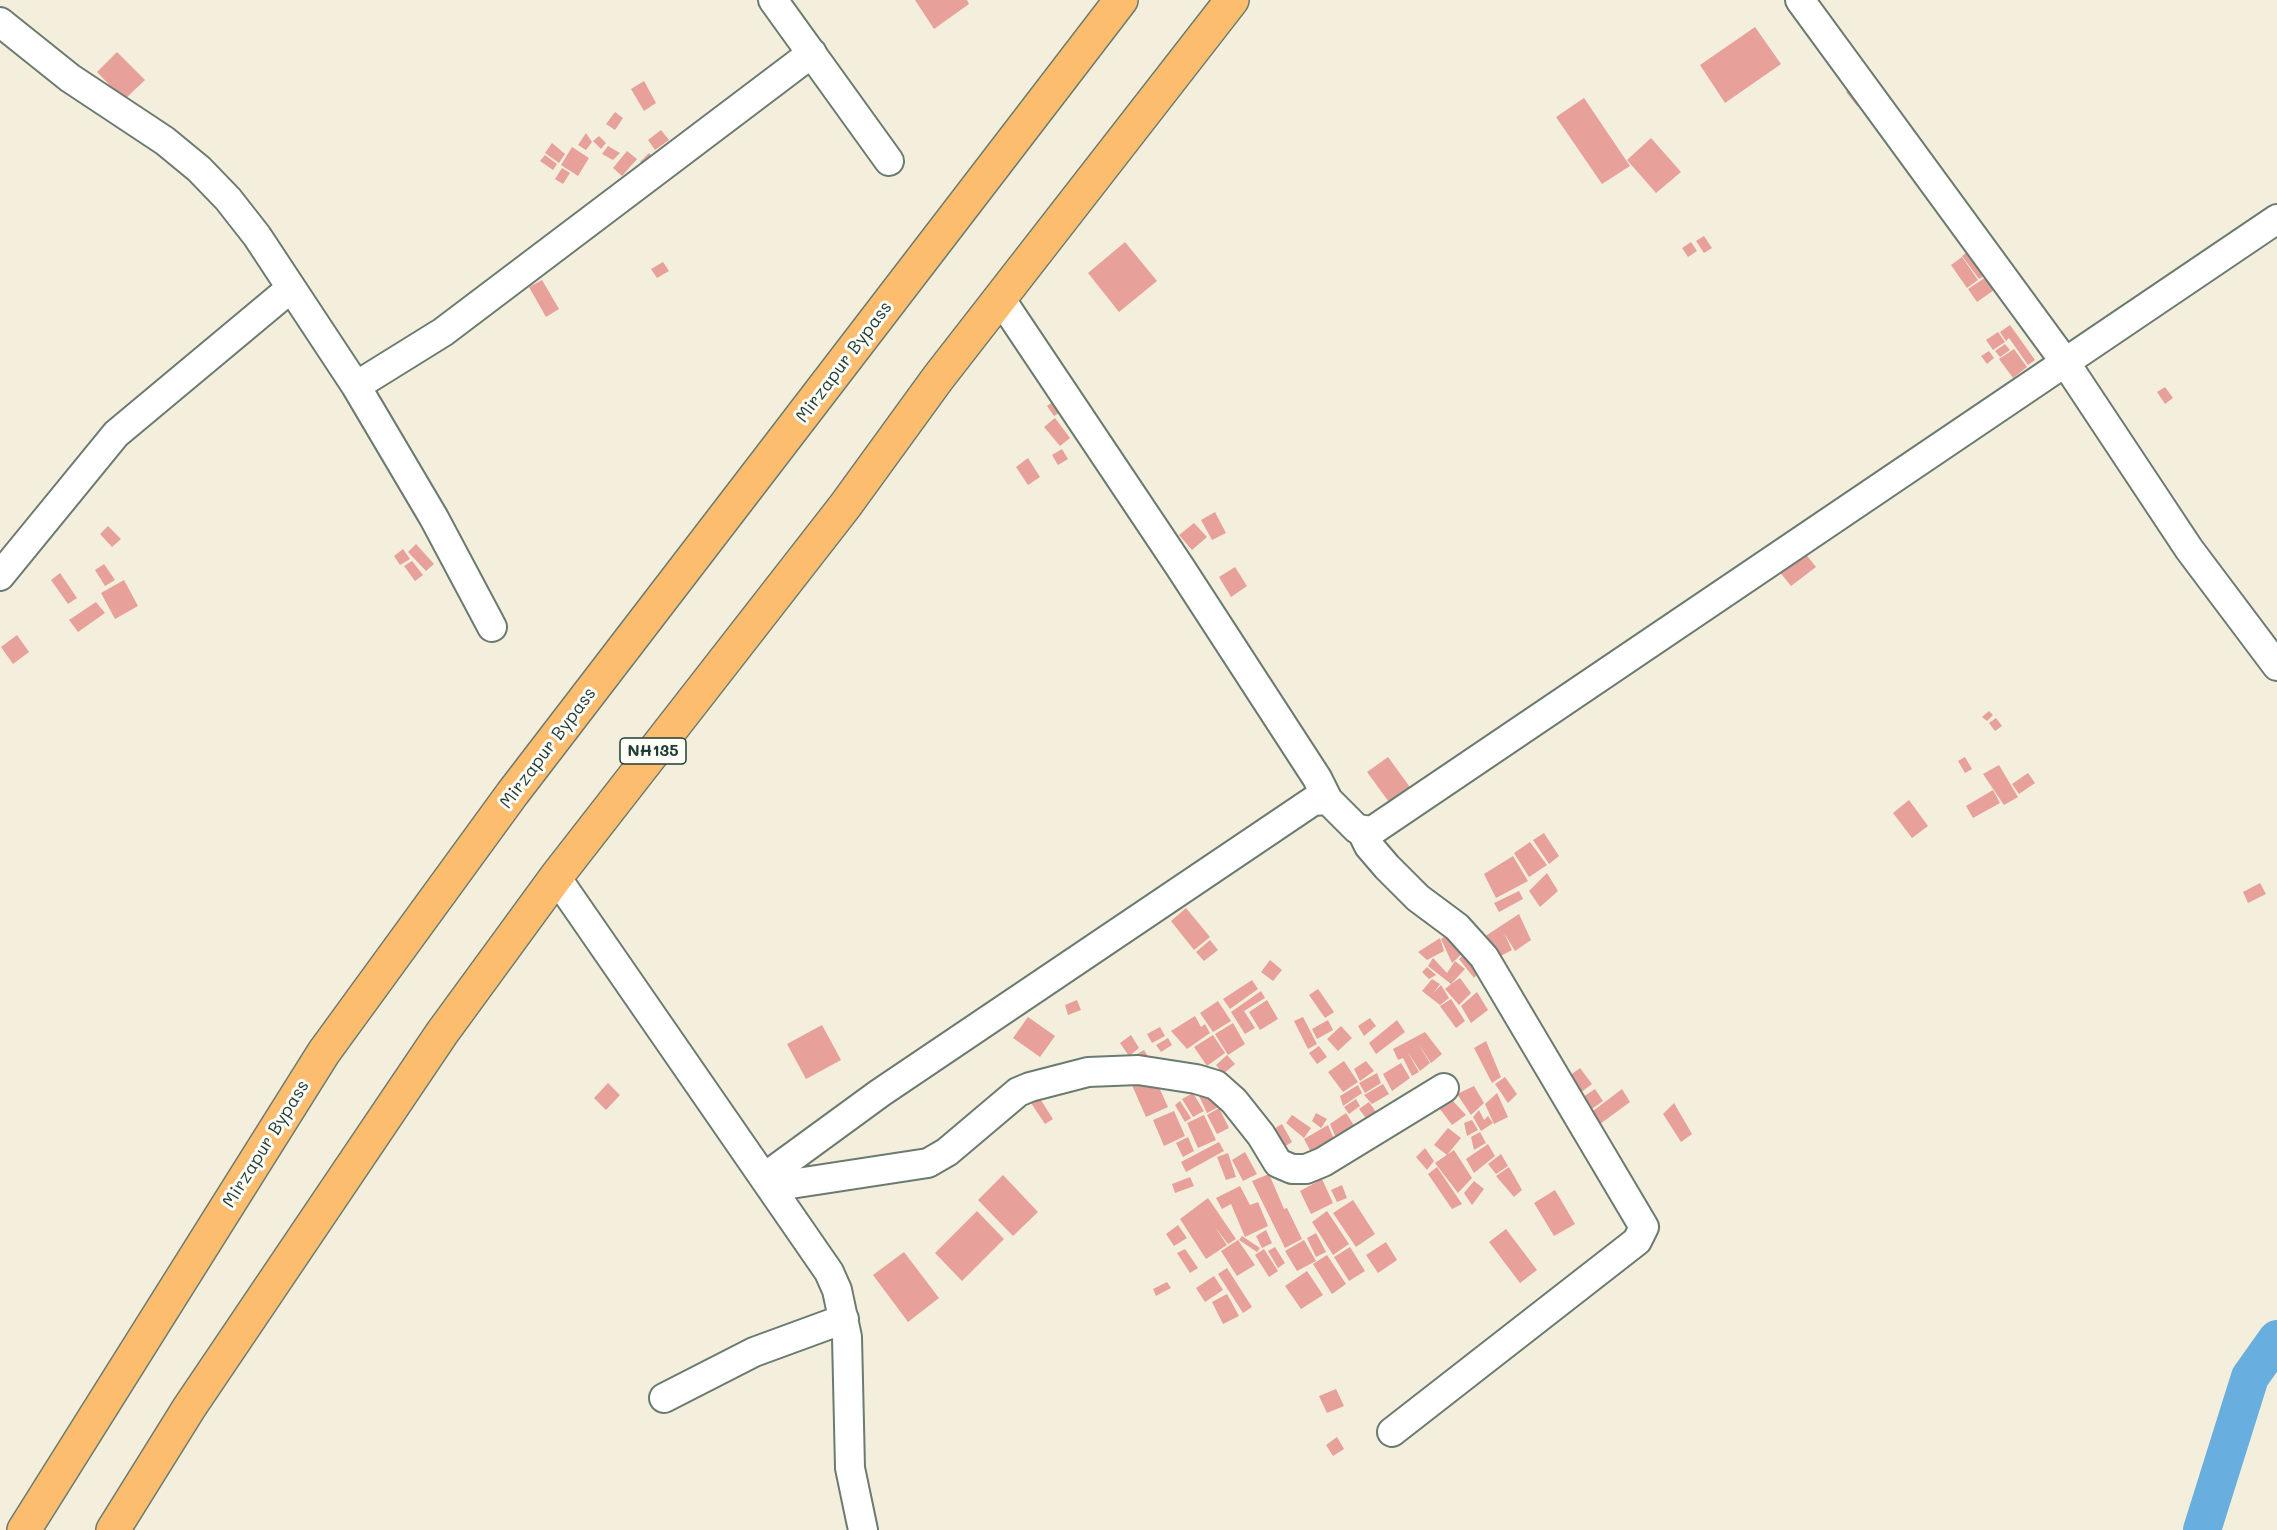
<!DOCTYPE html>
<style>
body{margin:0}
canvas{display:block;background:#f4efdc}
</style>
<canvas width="2277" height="1530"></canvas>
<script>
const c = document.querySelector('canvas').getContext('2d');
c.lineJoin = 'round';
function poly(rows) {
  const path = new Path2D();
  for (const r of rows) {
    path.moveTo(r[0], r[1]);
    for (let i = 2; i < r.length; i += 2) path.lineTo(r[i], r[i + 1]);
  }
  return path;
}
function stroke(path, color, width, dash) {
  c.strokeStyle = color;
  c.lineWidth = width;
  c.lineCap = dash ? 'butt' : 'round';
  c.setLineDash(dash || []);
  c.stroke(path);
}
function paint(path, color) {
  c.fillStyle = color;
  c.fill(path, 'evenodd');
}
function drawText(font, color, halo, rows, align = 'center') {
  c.font = font + ' Mali,sans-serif';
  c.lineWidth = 6;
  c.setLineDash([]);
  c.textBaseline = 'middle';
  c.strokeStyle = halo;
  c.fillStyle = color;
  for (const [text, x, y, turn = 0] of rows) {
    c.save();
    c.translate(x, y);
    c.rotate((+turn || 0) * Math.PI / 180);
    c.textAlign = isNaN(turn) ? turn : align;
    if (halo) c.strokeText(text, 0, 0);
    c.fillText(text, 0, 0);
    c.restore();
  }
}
stroke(poly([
 [2202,1530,2250,1377,2277,1339]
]), '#68aede', 38);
paint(poly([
 [915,0,967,0,969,4,934,29],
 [1755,27,1781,64,1725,103,1700,65],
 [117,52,145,80,124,100,97,72],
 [644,81,656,103,644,111,631,89],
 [1854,85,1865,100,1857,106,1846,92],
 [1584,98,1630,166,1602,184,1556,117],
 [615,112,623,118,615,130,606,124],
 [661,130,669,140,655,150,648,140],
 [586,133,592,142,586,150,578,145],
 [599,136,606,143,601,149,593,141],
 [1651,138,1681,172,1656,193,1627,160],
 [552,143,565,154,559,163,545,153],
 [608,146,620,153,613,160,602,154],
 [572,147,589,158,578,176,561,165],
 [627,151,637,159,622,176,613,168],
 [649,153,657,160,648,169,640,162],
 [545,155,557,164,553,170,540,161],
 [562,168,570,173,563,184,555,179],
 [1704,236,1712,248,1704,253,1696,241],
 [1125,242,1157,281,1119,312,1088,273],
 [1691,242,1697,251,1688,257,1682,248],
 [1967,252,1984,276,1979,279,1962,256],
 [1962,257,1978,280,1967,288,1951,265],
 [663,262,669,271,657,278,651,269],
 [1986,277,1994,290,1977,302,1968,289],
 [542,280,559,309,546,317,529,287],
 [2010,325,2035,360,2028,365,2009,338,2006,341,2000,332],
 [1998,332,2005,342,1993,350,1986,340],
 [2005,344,2010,350,2000,357,1995,351],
 [2014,349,2027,367,2013,378,1999,359],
 [1989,351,1994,358,1987,364,1981,356],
 [2165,387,2173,398,2165,404,2157,392],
 [1061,396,1068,407,1054,416,1047,406],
 [1055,418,1070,438,1060,446,1044,427],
 [1062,449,1068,459,1058,465,1052,455],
 [1028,458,1040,477,1028,485,1016,467],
 [1215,512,1226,533,1212,540,1201,520],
 [1194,523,1207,537,1192,550,1179,535],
 [108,526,121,539,112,547,100,534],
 [416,544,434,564,426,571,408,552],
 [1800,547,1816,567,1791,586,1775,566],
 [403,549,410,559,400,565,394,556],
 [412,561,423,575,415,581,404,566],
 [104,564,115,580,105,586,95,570],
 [1235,567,1247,586,1231,597,1219,577],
 [60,573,77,598,68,604,51,580],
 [124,580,138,606,115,619,101,593],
 [96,602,105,613,78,632,69,620],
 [17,635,29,652,13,664,1,647],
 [1989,711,1993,715,1987,721,1982,717],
 [1996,718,2002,726,1995,731,1989,723],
 [1388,757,1415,794,1394,809,1367,772],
 [1965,757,1972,769,1965,773,1958,761],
 [1999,765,2018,797,2004,805,1983,774],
 [2028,773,2035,783,2019,794,2012,784],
 [1993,790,2000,803,1973,818,1966,806],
 [1909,800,1928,826,1912,838,1893,813],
 [1544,833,1559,856,1549,864,1533,840],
 [1530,842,1547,865,1529,877,1514,853],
 [1513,856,1528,881,1496,898,1484,874],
 [1547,873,1558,891,1540,907,1529,891],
 [2260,883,2266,894,2248,903,2243,892],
 [1519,891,1523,899,1499,912,1494,903],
 [1186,908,1210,937,1194,950,1171,921],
 [1519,914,1531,940,1515,951,1504,933,1512,950,1497,958,1484,937],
 [1451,932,1463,953,1452,963,1441,939],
 [1440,938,1444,951,1427,960,1418,952],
 [1210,940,1218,950,1204,961,1196,952],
 [1466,953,1481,970,1474,978,1459,959],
 [1433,958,1447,973,1455,961,1465,969,1451,984,1460,978,1471,993,1459,1005,1445,989,1451,984,1428,966],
 [1270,960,1282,970,1273,981,1261,972],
 [1427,967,1436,975,1429,979,1422,972],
 [1432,979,1440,984,1433,994,1441,985,1449,998,1440,1005,1422,991],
 [1252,980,1258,989,1230,1009,1223,999],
 [1318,989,1334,1012,1325,1018,1309,995],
 [1261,991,1265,998,1244,1011,1255,1028,1245,1034,1231,1012],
 [1477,992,1488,1010,1471,1023,1461,1006],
 [1451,999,1465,1021,1456,1028,1440,1006],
 [1077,1000,1081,1010,1068,1015,1065,1005],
 [1267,1000,1278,1019,1260,1030,1249,1012],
 [1218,1001,1231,1021,1213,1032,1200,1013],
 [1195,1016,1201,1027,1205,1024,1210,1033,1187,1049,1171,1031],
 [1028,1017,1055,1036,1040,1057,1013,1038],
 [1303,1017,1317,1044,1308,1049,1294,1021],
 [1370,1018,1376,1026,1364,1036,1358,1026],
 [1328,1020,1333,1030,1317,1039,1312,1029],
 [1397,1020,1405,1032,1376,1054,1369,1043],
 [1233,1023,1245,1044,1228,1055,1215,1034],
 [822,1025,841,1060,806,1079,787,1044],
 [1341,1026,1352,1038,1338,1051,1327,1039],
 [1160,1027,1165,1036,1152,1043,1147,1034],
 [1425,1032,1442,1054,1431,1063,1417,1042,1430,1063,1420,1071,1407,1051,1419,1072,1412,1076,1403,1058,1398,1060,1393,1049],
 [1131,1035,1139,1048,1129,1056,1120,1043],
 [1213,1035,1225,1053,1207,1066,1194,1047],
 [1168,1038,1172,1045,1161,1052,1156,1045],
 [1486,1041,1501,1077,1492,1083,1474,1048],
 [1319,1046,1327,1057,1317,1064,1309,1053],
 [1144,1050,1149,1058,1130,1058],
 [1227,1055,1235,1064,1223,1074,1216,1065],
 [1344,1061,1358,1082,1343,1092,1328,1072],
 [1366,1061,1374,1071,1360,1081,1354,1069],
 [1401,1063,1410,1078,1392,1091,1383,1074],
 [1580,1068,1592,1084,1580,1093,1568,1077],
 [1377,1073,1381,1083,1365,1093,1359,1083],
 [1153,1074,1168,1107,1146,1117,1131,1083,1126,1086,1121,1077],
 [1505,1077,1517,1094,1508,1103,1495,1084],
 [608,1083,620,1095,606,1110,594,1098],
 [1383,1084,1389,1094,1372,1104,1364,1095],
 [1358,1085,1362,1093,1343,1106,1340,1096],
 [1474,1086,1484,1103,1471,1115,1457,1094],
 [1220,1089,1230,1101,1207,1113,1199,1096],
 [1595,1089,1603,1101,1589,1111,1580,1099],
 [1622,1089,1630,1102,1600,1124,1593,1111],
 [1193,1093,1204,1111,1193,1117,1182,1099],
 [1497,1093,1508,1117,1494,1124,1485,1104],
 [1039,1097,1053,1119,1045,1124,1031,1103],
 [1356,1099,1360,1106,1349,1114,1344,1107],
 [1180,1101,1191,1118,1185,1122,1175,1105],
 [1453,1101,1466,1115,1452,1125,1440,1109],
 [1369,1102,1381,1119,1372,1126,1359,1109],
 [1674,1103,1692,1134,1681,1142,1663,1114],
 [1219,1108,1229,1128,1217,1134,1207,1115],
 [1479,1110,1484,1120,1488,1116,1493,1123,1481,1131,1473,1117],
 [1174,1111,1185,1136,1164,1146,1153,1120],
 [1316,1113,1327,1119,1321,1128,1312,1121],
 [1346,1113,1355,1127,1336,1138,1330,1124],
 [1204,1115,1216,1140,1198,1148,1187,1123],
 [1292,1115,1311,1128,1304,1138,1286,1123],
 [1472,1120,1478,1130,1467,1136,1464,1123],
 [1282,1124,1292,1142,1274,1153,1264,1135],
 [1328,1125,1334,1139,1312,1154,1304,1139],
 [1448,1128,1461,1138,1447,1155,1434,1145],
 [1480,1132,1486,1143,1474,1150,1471,1137],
 [1188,1137,1194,1151,1183,1157,1176,1143],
 [1219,1142,1224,1151,1186,1172,1181,1162],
 [1488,1144,1495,1156,1474,1173,1466,1159],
 [1425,1148,1434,1161,1427,1170,1416,1157],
 [1454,1150,1472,1178,1458,1193,1435,1163],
 [1245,1152,1257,1174,1243,1181,1232,1160],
 [1228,1153,1236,1177,1226,1180,1217,1157],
 [1501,1154,1508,1166,1496,1174,1488,1164],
 [1437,1167,1462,1204,1452,1209,1428,1174],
 [1509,1167,1522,1190,1514,1197,1496,1176],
 [1269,1174,1284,1209,1287,1208,1302,1239,1285,1248,1252,1181],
 [1003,1175,1038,1212,1013,1236,978,1200],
 [1190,1177,1194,1186,1175,1193,1172,1184],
 [1322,1179,1333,1203,1311,1214,1300,1191],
 [1474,1181,1484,1189,1472,1205,1464,1193],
 [1342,1185,1347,1198,1337,1202,1331,1190],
 [1240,1186,1250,1205,1258,1202,1268,1226,1245,1237,1231,1204,1222,1209,1216,1198],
 [1555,1190,1575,1224,1554,1236,1534,1203],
 [1208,1198,1236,1239,1228,1244,1215,1227,1227,1245,1206,1259,1180,1219],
 [1353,1200,1375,1234,1356,1247,1333,1213],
 [977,1211,1004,1239,962,1281,935,1253],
 [1327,1211,1349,1244,1333,1255,1312,1222],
 [1178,1225,1187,1238,1174,1246,1166,1234],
 [1506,1229,1537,1270,1520,1283,1489,1242],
 [1266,1230,1272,1243,1262,1248,1256,1236],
 [1316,1233,1326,1252,1316,1257,1307,1238],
 [1242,1236,1260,1248,1257,1252,1239,1240],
 [1238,1240,1255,1265,1237,1276,1221,1251],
 [1304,1240,1316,1261,1297,1271,1285,1251],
 [1386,1242,1397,1260,1378,1273,1366,1255],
 [1275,1247,1285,1263,1278,1268,1268,1251],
 [1350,1247,1365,1271,1349,1281,1334,1257],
 [1185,1249,1198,1268,1190,1273,1177,1253],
 [1264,1249,1278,1271,1269,1277,1255,1255],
 [904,1252,939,1298,908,1322,873,1275],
 [1327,1255,1346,1284,1332,1294,1313,1264],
 [1227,1268,1252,1307,1243,1313,1218,1274],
 [1307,1271,1323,1295,1301,1309,1285,1286],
 [1214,1276,1223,1290,1205,1302,1196,1288],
 [1167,1282,1171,1288,1156,1296,1153,1289],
 [1227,1294,1239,1316,1223,1324,1212,1302],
 [1336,1389,1344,1406,1327,1413,1319,1396],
 [1337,1437,1344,1449,1333,1456,1326,1445]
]), '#e7a09a');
const minor = poly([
 [773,0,889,161],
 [1800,0,2065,362,2189,549,2277,666],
 [0,22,70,78,165,141,199,169,228,199,257,236,356,386,434,518,492,627],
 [1006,307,1180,567,1317,778,1328,800],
 [356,386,443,332,812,53],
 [0,576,116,434,291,288],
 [1362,832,1369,846,1387,867,1418,898,1457,927,1484,957,1644,1227,1637,1241,1392,1432],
 [556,877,829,1272,837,1290,847,1337,850,1468,863,1530],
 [765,1177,880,1093,1313,801,1328,800,1357,829,1372,831,2277,219],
 [771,1187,928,1163,947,1152,1018,1092,1030,1087,1088,1072,1138,1070,1196,1079,1216,1085,1234,1101,1261,1135,1278,1163,1292,1169,1306,1169,1323,1162,1444,1088],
 [664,1398,754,1352,844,1319]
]);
const highway = poly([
 [24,1530,324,1052,512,794,1121,0],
 [113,1530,189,1408,442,1033,556,877,845,506,938,378,1232,0]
]);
stroke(minor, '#6a7b6f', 32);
stroke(highway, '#6a7b6f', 36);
stroke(minor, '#fff', 28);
stroke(highway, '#fcbd6f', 33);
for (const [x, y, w] of [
 [653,751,66]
]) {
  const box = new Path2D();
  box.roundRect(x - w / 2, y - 13, w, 26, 4.5);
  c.fillStyle = '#fdfcf7';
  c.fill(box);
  stroke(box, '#1f3d34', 1.5);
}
drawText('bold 16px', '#1f3d34', null, [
 ["NH135",653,751]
]);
drawText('18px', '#1f3d34', '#fdfcf7', [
 ["Mirzapur Bypass",844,362,-53],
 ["Mirzapur Bypass",548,748,-53],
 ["Mirzapur Bypass",266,1144,-58]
]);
</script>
